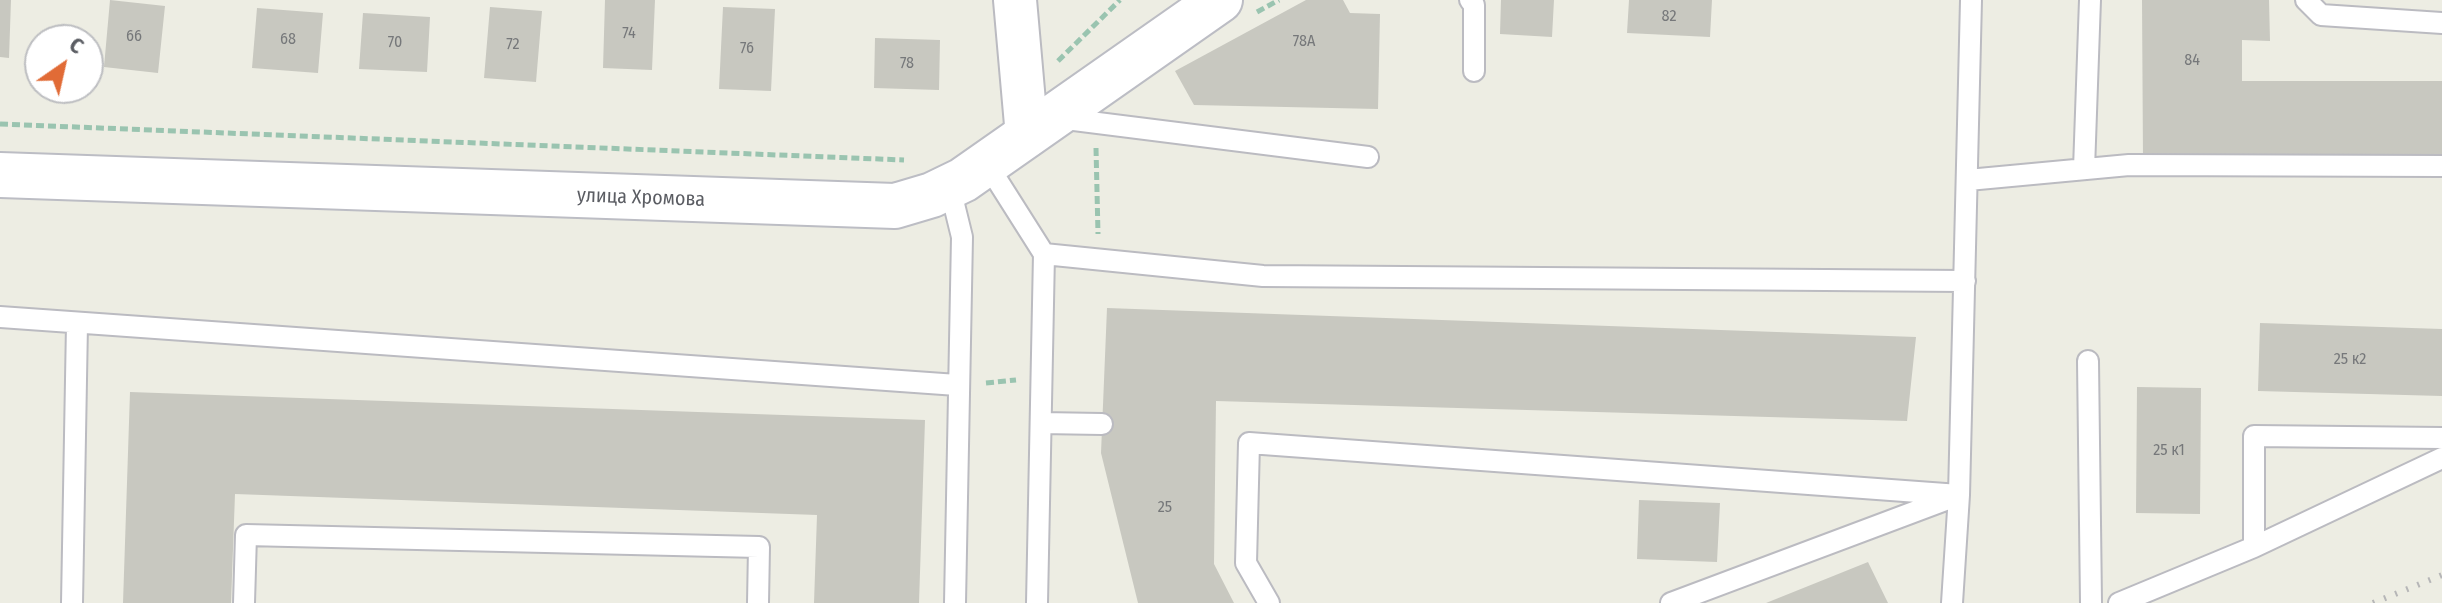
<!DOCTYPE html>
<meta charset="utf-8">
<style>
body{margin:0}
#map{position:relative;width:2442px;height:603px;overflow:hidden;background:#edede3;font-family:"Fira Sans Condensed",sans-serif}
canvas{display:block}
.north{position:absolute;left:24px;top:24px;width:80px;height:80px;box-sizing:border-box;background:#fff;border:2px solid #bdbec1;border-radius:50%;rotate:34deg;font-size:22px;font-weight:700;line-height:32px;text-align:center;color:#5b5d63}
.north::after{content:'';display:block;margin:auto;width:28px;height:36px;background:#e16b36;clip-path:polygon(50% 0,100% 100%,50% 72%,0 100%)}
</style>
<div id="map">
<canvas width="2442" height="603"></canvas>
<div class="north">С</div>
</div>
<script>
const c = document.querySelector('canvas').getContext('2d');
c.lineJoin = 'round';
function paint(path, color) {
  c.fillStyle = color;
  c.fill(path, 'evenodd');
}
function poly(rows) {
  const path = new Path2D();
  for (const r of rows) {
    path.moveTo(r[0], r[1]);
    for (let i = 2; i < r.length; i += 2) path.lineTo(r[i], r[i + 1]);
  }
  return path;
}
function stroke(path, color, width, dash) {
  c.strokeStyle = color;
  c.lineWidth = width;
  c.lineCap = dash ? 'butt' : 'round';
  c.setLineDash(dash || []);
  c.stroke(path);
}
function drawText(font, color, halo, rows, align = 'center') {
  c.font = font + ' "Fira Sans Condensed",sans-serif';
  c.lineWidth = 8;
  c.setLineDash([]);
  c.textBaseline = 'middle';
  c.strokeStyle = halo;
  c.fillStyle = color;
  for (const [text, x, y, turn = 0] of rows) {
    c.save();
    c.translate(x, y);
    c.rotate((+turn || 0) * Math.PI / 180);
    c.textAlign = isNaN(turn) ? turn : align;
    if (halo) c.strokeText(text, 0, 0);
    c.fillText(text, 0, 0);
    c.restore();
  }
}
paint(poly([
 [0,0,11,0,9,58,0,57],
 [110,0,165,6,158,73,104,67],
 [605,0,655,0,652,70,603,68],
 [1306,0,1343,0,1350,13,1380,14,1378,109,1194,105,1175,71],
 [1501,0,1554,0,1552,37,1500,34],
 [1629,0,1712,0,1710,37,1627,33],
 [2142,0,2269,0,2270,41,2242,40,2242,81,2442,81,2442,160,2143,160],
 [490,7,542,11,536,82,484,78],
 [723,7,775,9,771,91,719,89],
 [257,8,323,13,318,73,252,68],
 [363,13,430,17,427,72,359,69],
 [875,38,940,40,939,90,874,88],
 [1107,308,1916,337,1907,421,1216,401,1214,564,1234,603,1138,603,1101,453],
 [2260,323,2442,329,2442,396,2258,391],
 [2137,387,2201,388,2200,514,2136,513],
 [130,392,925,420,919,603,814,603,817,515,235,494,231,603,123,603],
 [1639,500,1720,503,1717,562,1637,559],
 [1868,562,1888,603,1766,603]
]), '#c8c8c0');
const lane = poly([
 [1470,0,1474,5,1474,71],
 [2306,0,2321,15,2442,23],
 [1058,118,1368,157],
 [987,164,1044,254,1037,603],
 [2084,169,2090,0],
 [1968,180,2129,165,2442,166],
 [950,188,962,237,955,603],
 [1044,254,1263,276,1965,281],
 [0,317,957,385],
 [2088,361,2091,603],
 [1041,423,1102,424],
 [2442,438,2254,436,2254,547,2442,458],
 [72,603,77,324],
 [244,603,246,535,759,547,758,603],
 [1269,603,1246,563,1249,443,1959,495],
 [1671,603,1951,498],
 [1952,603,1959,495,1971,0],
 [2119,603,2254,547]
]);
const street = poly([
 [1015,0,1027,136]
]);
const secondary = poly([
 [0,175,895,206,932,195,963,180,1220,0]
]);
stroke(lane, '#bbbbc1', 24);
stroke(street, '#bbbbc1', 46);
stroke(secondary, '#bcbdc4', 48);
stroke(poly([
 [1257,12,1279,0],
 [1058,61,1120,0],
 [0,124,904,160],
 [1096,148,1098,234],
 [986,383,1016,380]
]), '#9ac4b0', 5, [8, 4]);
stroke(lane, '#fff', 20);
stroke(street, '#fff', 42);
stroke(secondary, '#fff', 44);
stroke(poly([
 [2373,603,2442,575]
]), '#b6b6b7', 6, [2, 10]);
drawText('16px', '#76787a', null, [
 ["82",1669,17],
 ["74",629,34],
 ["66",134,37],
 ["68",288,40],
 ["78А",1304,42],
 ["70",395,43],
 ["72",513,45],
 ["76",747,49],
 ["84",2192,61],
 ["78",907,64],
 ["25 к2",2350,360],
 ["25 к1",2169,451],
 ["25",1165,508]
]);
drawText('20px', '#5b5d63', '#fff', [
 ["улица Хромова",641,198,2]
]);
</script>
